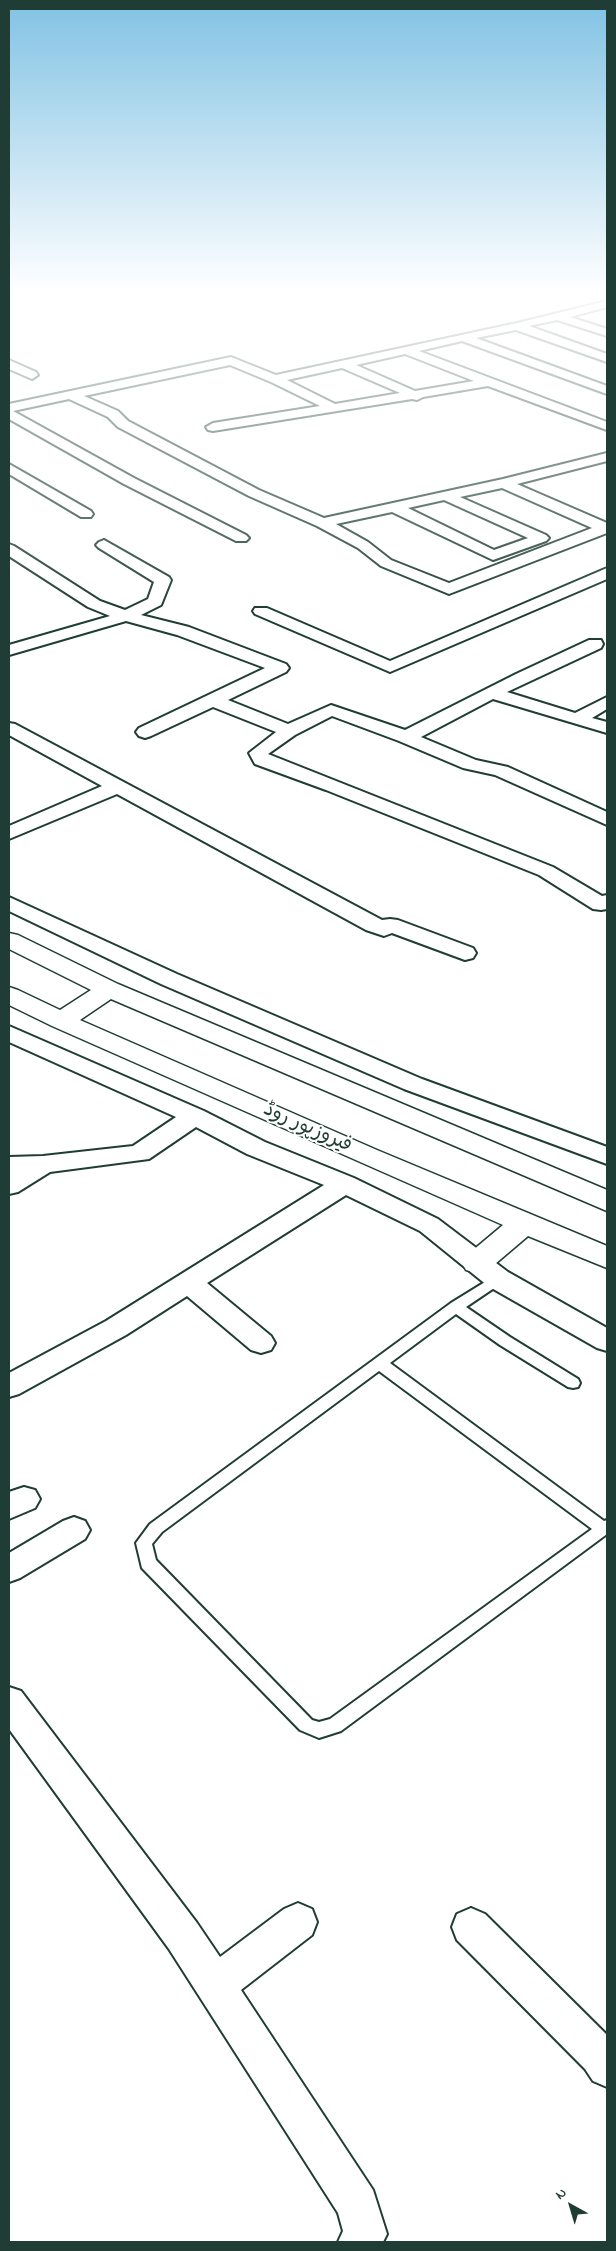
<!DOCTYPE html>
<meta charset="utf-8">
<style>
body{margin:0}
#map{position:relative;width:616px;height:2251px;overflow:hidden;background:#fff;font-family:"Indie Flower",sans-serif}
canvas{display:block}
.frame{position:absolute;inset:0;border:10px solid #1f3d34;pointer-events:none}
.north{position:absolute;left:546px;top:2181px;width:50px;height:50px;-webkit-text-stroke:4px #fff;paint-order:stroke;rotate:321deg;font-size:14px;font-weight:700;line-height:20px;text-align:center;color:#1f3d34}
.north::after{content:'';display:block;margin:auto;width:18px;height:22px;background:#1f3d34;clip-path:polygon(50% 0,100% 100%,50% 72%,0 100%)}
</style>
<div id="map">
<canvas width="616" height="2251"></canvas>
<div class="frame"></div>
<div class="north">N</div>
</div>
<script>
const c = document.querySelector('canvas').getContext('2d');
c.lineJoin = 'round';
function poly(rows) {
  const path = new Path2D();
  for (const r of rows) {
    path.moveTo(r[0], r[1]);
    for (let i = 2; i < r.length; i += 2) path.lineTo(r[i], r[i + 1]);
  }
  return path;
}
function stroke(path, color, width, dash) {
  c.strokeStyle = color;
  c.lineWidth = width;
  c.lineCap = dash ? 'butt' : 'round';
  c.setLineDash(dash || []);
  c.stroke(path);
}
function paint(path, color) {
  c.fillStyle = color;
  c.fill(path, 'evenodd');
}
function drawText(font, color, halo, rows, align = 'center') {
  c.font = font + ' "Indie Flower","Playpen Sans Arabic",sans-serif';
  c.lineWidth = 4;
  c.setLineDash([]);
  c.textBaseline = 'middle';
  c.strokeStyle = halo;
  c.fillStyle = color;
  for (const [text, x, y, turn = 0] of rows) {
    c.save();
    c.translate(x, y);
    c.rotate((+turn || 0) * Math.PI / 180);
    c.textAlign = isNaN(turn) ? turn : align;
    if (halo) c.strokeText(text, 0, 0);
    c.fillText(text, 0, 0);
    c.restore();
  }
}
const lane = poly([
 [498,1274,503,1276,505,1279,503,1282,466,1307,510,1337,578,1379,580,1383,578,1387,573,1388,568,1387,500,1345,456,1314,390,1363,604,1521,607,1520,607,1534,341,1731,319,1738,300,1730,142,1568,136,1543,150,1524,451,1303,498,1274],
 [379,1371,592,1529,330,1719,319,1722,312,1720,156,1560,152,1544,162,1532,379,1371]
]);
const street = poly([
 [607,301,607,307,570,317,607,329,607,336,557,320,529,326,607,354,607,362,516,330,476,338,607,386,607,394,462,341,419,351,607,422,607,430,488,386,423,397,417,400,412,399,213,431,208,430,206,427,213,423,320,406,271,382,230,365,84,396,118,411,128,421,259,490,324,518,503,479,607,453,607,461,517,484,607,523,607,533,449,594,381,566,358,548,317,526,249,496,118,427,108,417,69,399,13,411,134,478,246,535,249,538,246,541,236,541,124,484,9,419,9,404,231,357,276,375,517,323,607,301],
 [405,354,474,381,415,391,356,365,405,354],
 [342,368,400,393,335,404,287,380,342,368],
 [502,488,592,528,449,583,391,560,368,542,336,524,392,512,493,560,546,541,549,538,546,535,460,497,502,488],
 [444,500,528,538,494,550,408,508,444,500],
 [9,360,36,372,38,375,32,379,9,369,9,360],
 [9,464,91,511,93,514,91,517,81,517,9,474,9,464],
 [104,540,169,577,171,580,161,605,141,615,189,627,286,664,289,668,286,672,228,700,288,724,331,705,405,730,516,674,589,640,601,640,603,644,601,648,507,692,575,713,607,697,607,709,592,718,607,722,607,733,493,699,421,737,476,760,508,767,607,812,607,825,495,775,463,768,399,741,332,716,295,735,268,754,553,867,602,896,607,895,607,909,601,910,593,909,539,875,326,790,255,764,249,753,276,732,213,707,151,736,145,738,139,736,136,732,139,728,265,668,177,635,126,621,9,655,9,645,110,616,88,607,9,556,9,544,14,546,100,601,125,610,148,599,154,582,99,548,96,545,99,542,104,540],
 [607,568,607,579,390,672,255,614,253,611,255,608,267,608,390,661,607,568],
 [9,723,15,724,382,920,390,919,398,920,473,948,476,953,473,958,465,960,392,933,384,936,366,930,117,794,9,839,9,826,102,786,9,735,9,723],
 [9,897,177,974,422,1079,607,1147,607,1164,404,1089,161,984,9,911,9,897],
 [9,1026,204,1111,265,1142,354,1178,438,1219,508,1272,607,1328,607,1351,597,1348,488,1286,420,1231,346,1195,207,1283,271,1336,275,1343,271,1350,261,1353,251,1350,187,1296,126,1335,19,1394,9,1397,9,1373,106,1321,324,1185,247,1154,196,1127,149,1159,50,1172,18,1192,9,1194,9,1157,43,1156,133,1146,176,1117,9,1042,9,1026],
 [24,1487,35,1490,40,1499,35,1508,9,1519,9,1492,24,1487],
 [74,1517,85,1521,90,1530,85,1539,20,1578,9,1582,9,1553,63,1521,74,1517],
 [9,1687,21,1691,197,1923,220,1957,284,1909,298,1903,312,1909,317,1922,312,1935,241,1990,373,2190,387,2234,383,2242,338,2242,343,2231,338,2213,169,1949,9,1729,9,1687],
 [471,1908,485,1914,607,2035,607,2087,593,2081,585,2069,457,1940,452,1927,457,1914,471,1908]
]);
const highway = poly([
 [9,933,18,935,118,984,607,1190,607,1211,111,999,80,1020,377,1150,607,1246,607,1268,528,1236,488,1270,477,1273,466,1270,462,1263,466,1256,503,1225,52,1026,9,1005,9,987,18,990,60,1010,91,990,9,949,9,933]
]);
stroke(lane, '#1f3d34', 4);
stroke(street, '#1f3d34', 4);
stroke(highway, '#1f3d34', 3);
paint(lane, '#fff');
paint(street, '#fff');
paint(highway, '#fff');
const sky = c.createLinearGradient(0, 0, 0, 608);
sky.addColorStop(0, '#81c2e4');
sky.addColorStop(0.48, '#fff');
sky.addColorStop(1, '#ffffff00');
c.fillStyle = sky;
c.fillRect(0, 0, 616, 608);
drawText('20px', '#1f3d34', '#fff', [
 ["فیروزپور روڈ",307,1129,24]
]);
</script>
